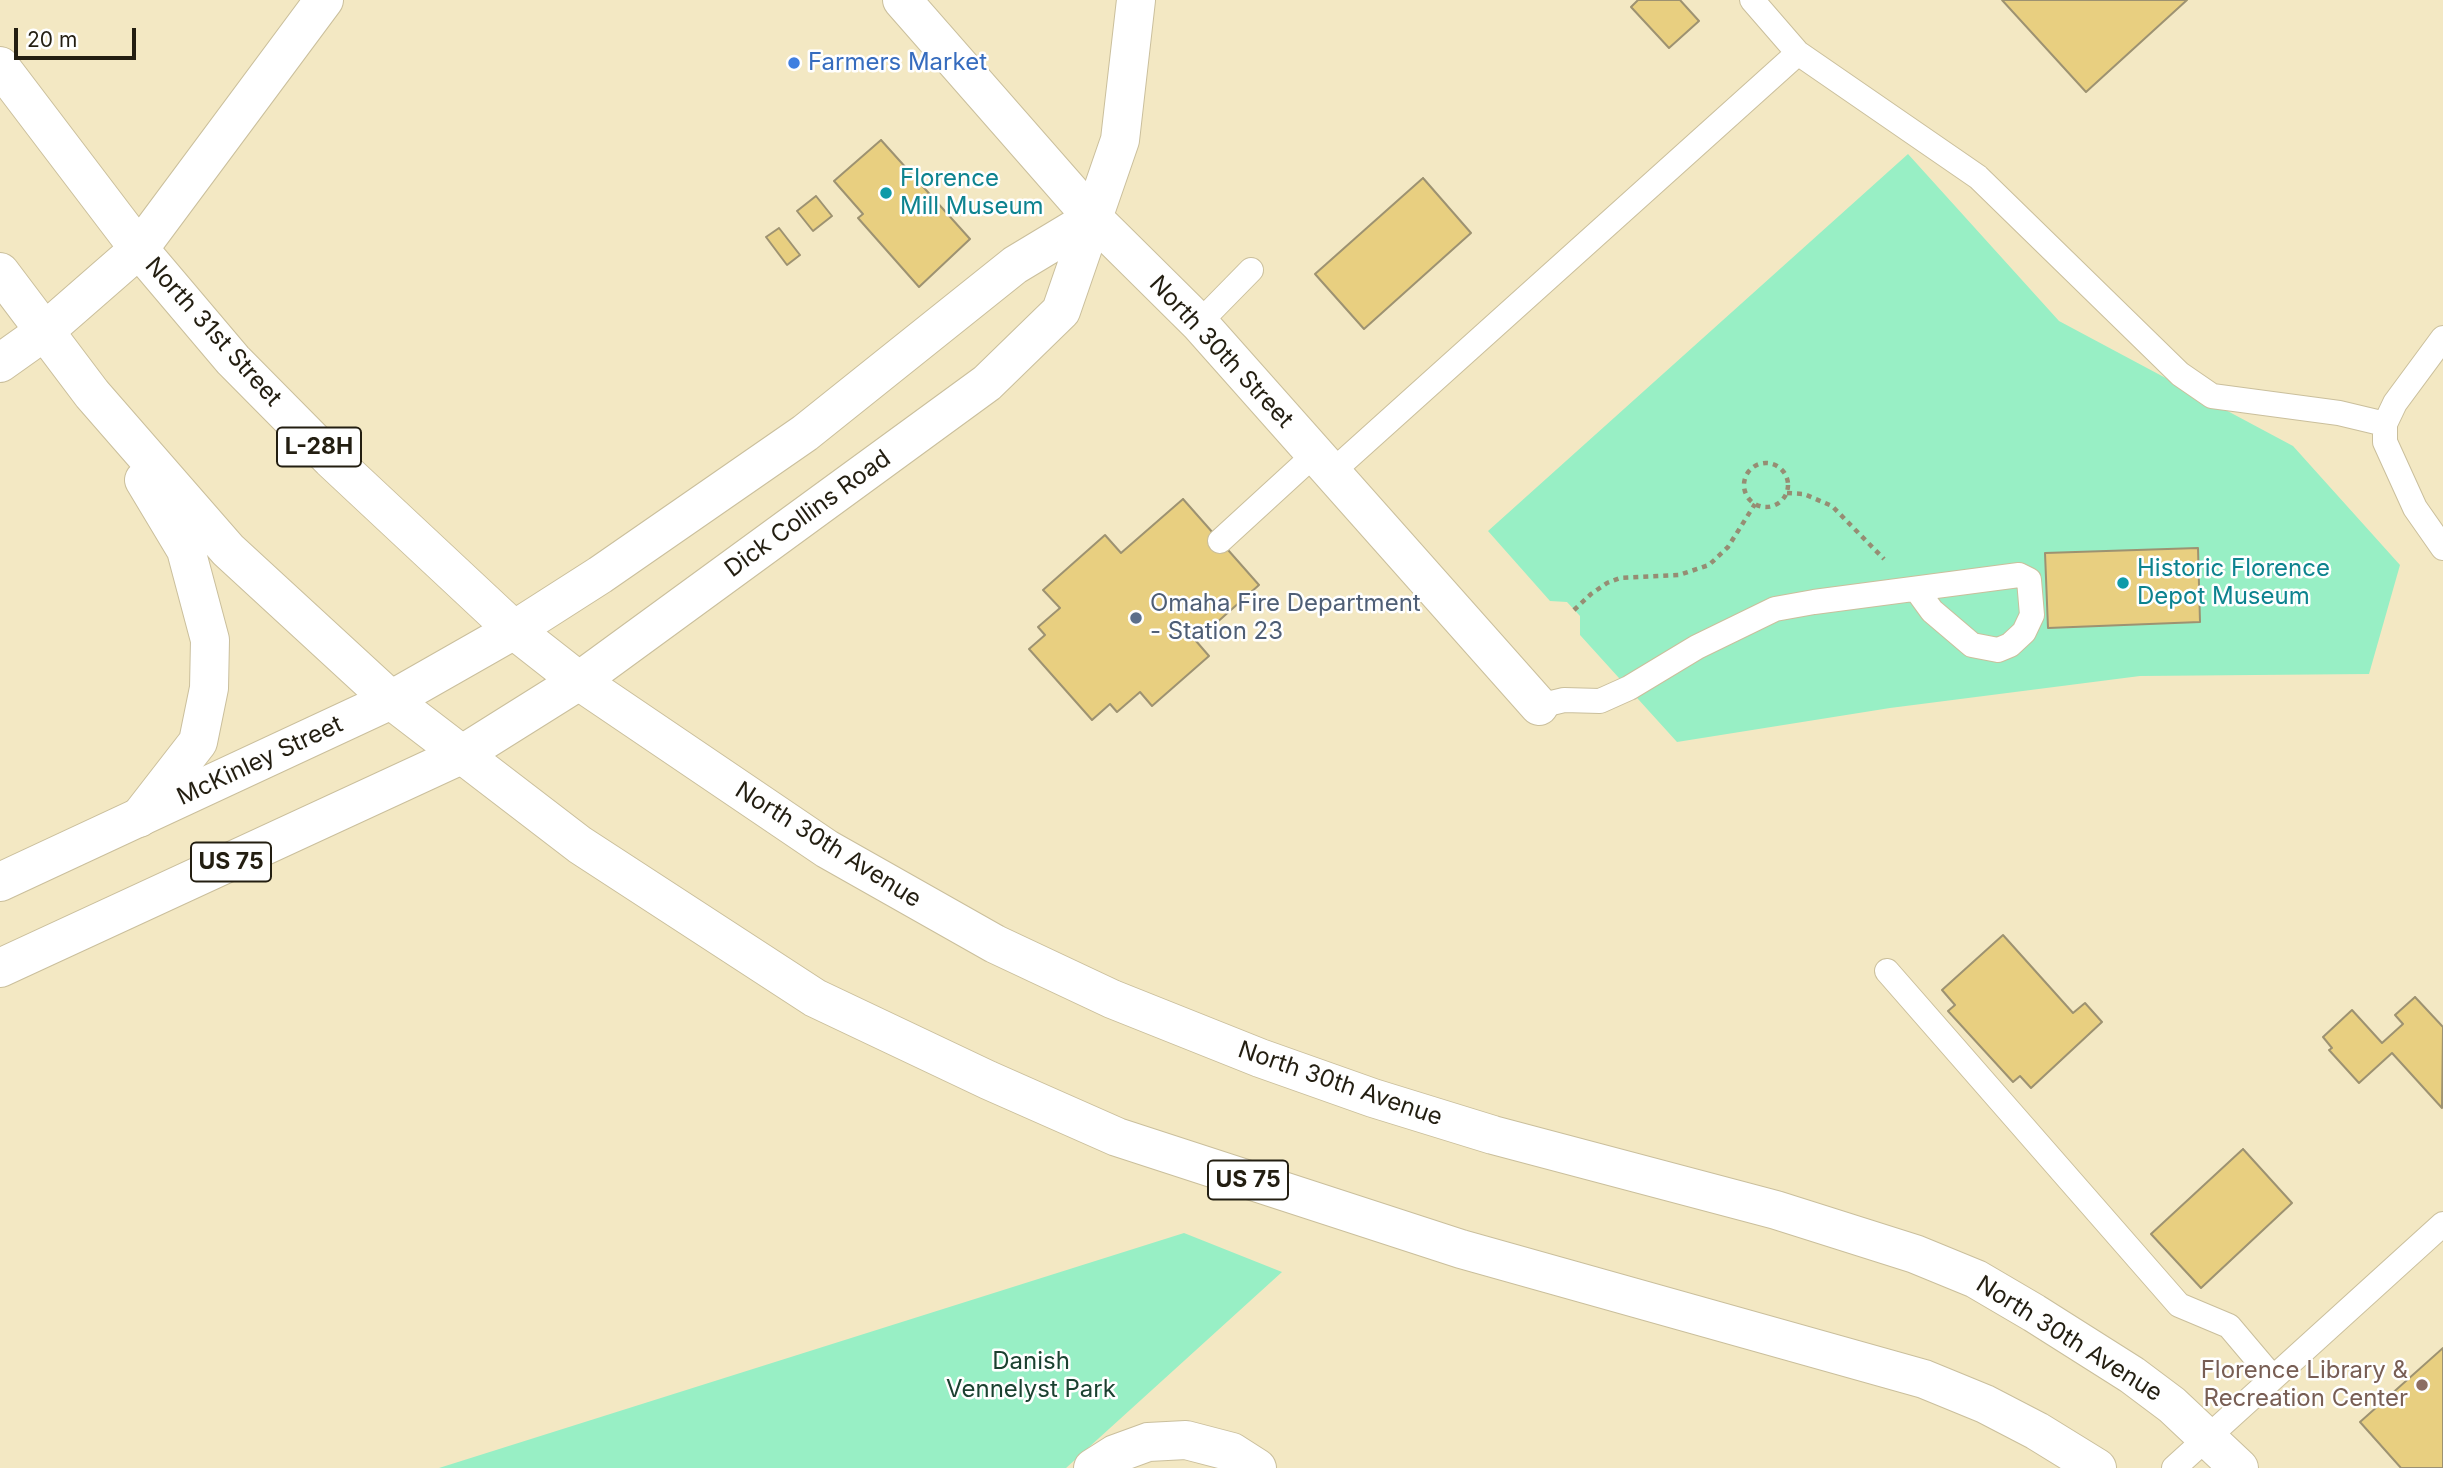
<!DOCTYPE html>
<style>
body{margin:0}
#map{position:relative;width:2443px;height:1468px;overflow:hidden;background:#f3e8c3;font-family:Inter,sans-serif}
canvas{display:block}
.scale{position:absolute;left:14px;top:28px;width:122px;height:32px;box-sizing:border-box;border:4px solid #231e11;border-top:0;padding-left:9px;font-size:21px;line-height:24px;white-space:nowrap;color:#231e11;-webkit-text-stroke:5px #fff;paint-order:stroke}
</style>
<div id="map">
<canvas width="2443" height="1468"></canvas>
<div class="scale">20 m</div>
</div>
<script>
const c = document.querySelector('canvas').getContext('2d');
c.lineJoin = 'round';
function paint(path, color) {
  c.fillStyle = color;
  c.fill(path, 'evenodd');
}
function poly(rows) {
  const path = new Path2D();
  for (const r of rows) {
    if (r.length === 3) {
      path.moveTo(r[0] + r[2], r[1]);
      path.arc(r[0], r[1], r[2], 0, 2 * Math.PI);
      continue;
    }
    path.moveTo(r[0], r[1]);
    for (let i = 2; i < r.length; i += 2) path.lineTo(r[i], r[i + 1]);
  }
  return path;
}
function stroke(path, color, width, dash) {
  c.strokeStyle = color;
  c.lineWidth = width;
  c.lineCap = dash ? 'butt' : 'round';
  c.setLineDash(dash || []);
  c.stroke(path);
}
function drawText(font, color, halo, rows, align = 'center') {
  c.font = font + ' Inter,sans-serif';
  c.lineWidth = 5;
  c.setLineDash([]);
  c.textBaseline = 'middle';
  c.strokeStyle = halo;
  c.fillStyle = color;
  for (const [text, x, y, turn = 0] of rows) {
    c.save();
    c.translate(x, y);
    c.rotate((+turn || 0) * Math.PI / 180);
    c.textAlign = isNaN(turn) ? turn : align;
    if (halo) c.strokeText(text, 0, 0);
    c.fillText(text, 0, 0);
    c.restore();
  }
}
paint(poly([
 [1908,154,2059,321,2293,446,2400,565,2369,674,2140,676,1890,708,1677,742,1580,635,1580,616,1567,602,1550,601,1488,531],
 [1184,1233,1282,1272,1066,1468,439,1468]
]), '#98efc5');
const building = poly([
 [1638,0,1680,0,1699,21,1669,48,1631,7,1638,0],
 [2002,0,2187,0,2086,92,2002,0],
 [881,140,970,239,919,287,858,218,863,214,834,181,881,140],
 [1423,178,1471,233,1364,329,1315,274,1423,178],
 [816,196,832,216,813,231,797,211,816,196],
 [779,228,800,255,787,265,766,237,779,228],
 [1183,499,1259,585,1196,641,1209,656,1152,706,1140,692,1117,712,1110,704,1092,720,1029,649,1045,635,1038,627,1060,608,1043,590,1105,535,1121,553,1183,499],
 [2198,548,2200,622,2048,628,2045,553,2198,548],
 [2003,935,2073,1013,2085,1003,2102,1022,2031,1088,2020,1076,2013,1082,1948,1011,1955,1005,1942,990,2003,935],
 [2415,997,2443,1027,2442,1108,2392,1053,2359,1083,2329,1050,2332,1048,2323,1037,2352,1010,2382,1043,2403,1024,2395,1015,2415,997],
 [2243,1149,2292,1203,2201,1288,2151,1234,2243,1149],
 [2443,1348,2443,1468,2401,1468,2360,1422,2443,1348]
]);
paint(building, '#e8cf80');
stroke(building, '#9d9271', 2);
const service = poly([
 [1752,0,1798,53,1978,177,2180,374,2212,396,2339,413,2385,424],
 [1199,323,1251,270],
 [2443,338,2395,403,2385,424,2385,442,2415,508,2443,548],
 [1332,472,1798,53],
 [1220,541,1315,454],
 [1539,706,1564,700,1600,701,1629,688,1697,647,1775,609,1814,602,2019,575,2029,580,2032,615,2024,632,2010,645,1998,650,1972,645,1932,611,1916,589],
 [1887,971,2179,1305,2229,1326,2273,1378],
 [2174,1468,2443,1224]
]);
const minor = poly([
 [902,0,1093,218,1199,323,1539,706],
 [1093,1468,1115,1454,1148,1442,1186,1440,1232,1452,1257,1468]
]);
const secondary = poly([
 [514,630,600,575,805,433,1015,265,1093,218],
 [579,681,987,383,1061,311,1120,140,1136,0]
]);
const primary = poly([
 [0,882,391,700,514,630],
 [0,968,461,755,579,681]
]);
const trunk = poly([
 [0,66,139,249,233,360,331,459,514,630,579,681,827,849,995,944,1112,999,1260,1058,1373,1098,1493,1135,1776,1210,1915,1254,1976,1279,2034,1313,2132,1375,2172,1405,2239,1468],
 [0,272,92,394,228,550,391,700,580,845,815,998,988,1080,1117,1137,1461,1249,1924,1379,1985,1404,2037,1431,2097,1468],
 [139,818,198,742,209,688,210,640,186,550,144,480]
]);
const motorway = poly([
 [0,363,45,331,139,249,324,0]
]);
stroke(service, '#cabf9c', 26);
stroke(minor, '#cabf9c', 40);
stroke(secondary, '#cabf9c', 40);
stroke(primary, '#cabf9c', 40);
stroke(trunk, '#cabf9c', 40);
stroke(motorway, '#cabf9c', 40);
stroke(poly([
 [1766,485,22],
 [1787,493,1804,494,1832,506,1884,559],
 [1574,610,1591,594,1607,583,1620,578,1679,575,1709,565,1728,547,1755,504]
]), '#968d73', 4.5, [5, 5]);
stroke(service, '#fff', 24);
stroke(minor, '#fff', 38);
stroke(secondary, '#fff', 38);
stroke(primary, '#fff', 38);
stroke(trunk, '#fff', 38);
stroke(motorway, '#fff', 38);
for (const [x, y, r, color] of [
 [794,63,7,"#3f7fe0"],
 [886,193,7,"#0f9aa8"],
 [2123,583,7,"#0f9aa8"],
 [1136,618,7,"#5c6f8a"],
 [2422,1385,7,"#8d6e63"]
]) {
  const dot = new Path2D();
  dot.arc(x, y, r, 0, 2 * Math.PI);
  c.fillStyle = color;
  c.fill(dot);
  stroke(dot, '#fff', 2.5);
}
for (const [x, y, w] of [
 [319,447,84],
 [231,862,80],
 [1248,1180,80]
]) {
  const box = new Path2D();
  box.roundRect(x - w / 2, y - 19.5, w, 39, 5);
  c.fillStyle = '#fff';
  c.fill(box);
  stroke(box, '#231e11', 2);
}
drawText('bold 23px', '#231e11', null, [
 ["L-28H",319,447],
 ["US 75",231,862],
 ["US 75",1248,1180]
]);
drawText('24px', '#366cbe', '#fff', [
 ["Farmers Market",808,63]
], 'left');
drawText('24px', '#0d838f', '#fff', [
 ["Florence",900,179],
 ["Mill Museum",900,207],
 ["Historic Florence",2137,569],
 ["Depot Museum",2137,597]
], 'left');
drawText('24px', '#231e11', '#fff', [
 ["North 31st Street",213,332,48],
 ["North 30th Street",1221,352,47],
 ["Dick Collins Road",808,514,-36],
 ["McKinley Street",260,761,-25],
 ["North 30th Avenue",828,845,32],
 ["North 30th Avenue",1340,1084,19],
 ["North 30th Avenue",2069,1339,32]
]);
drawText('24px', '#4e5e75', '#fff', [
 ["Omaha Fire Department",1150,604],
 ["- Station 23",1150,632]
], 'left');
drawText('24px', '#1b4130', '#fff', [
 ["Danish",1031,1362],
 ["Vennelyst Park",1031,1390]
]);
drawText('24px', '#785e54', '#fff', [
 ["Florence Library &",2408,1371],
 ["Recreation Center",2408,1399]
], 'right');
</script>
